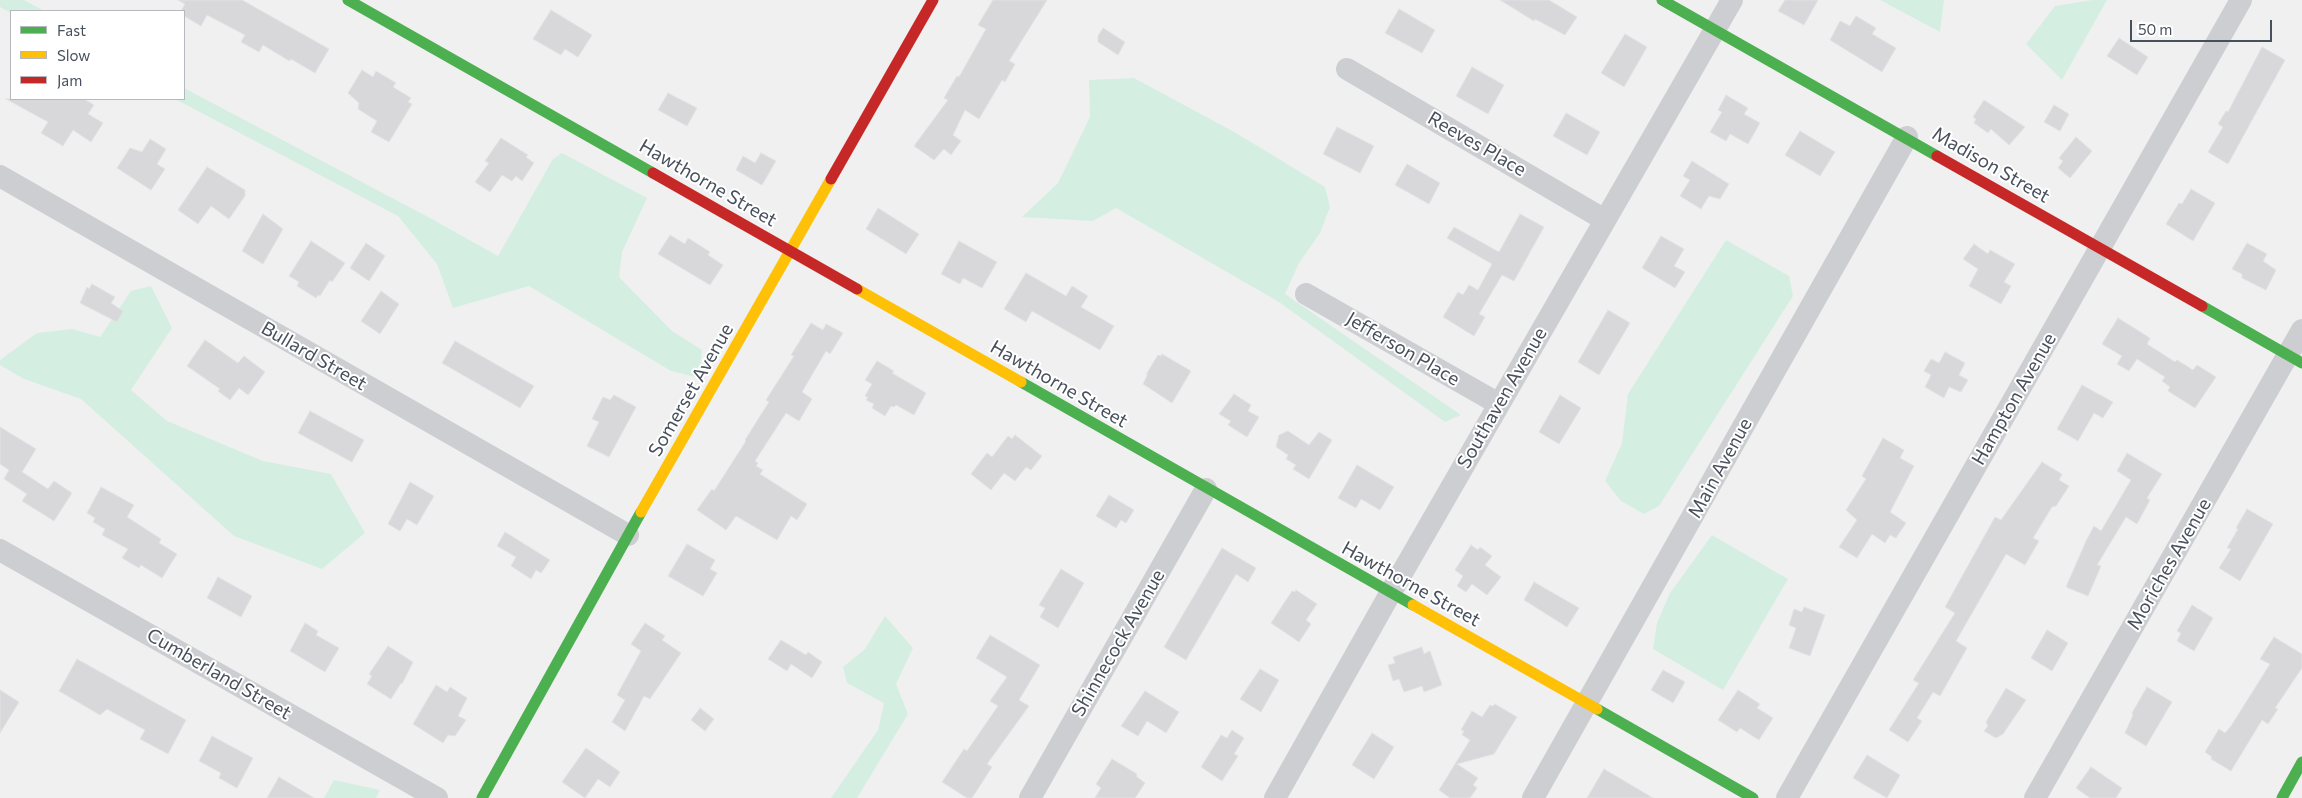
<!DOCTYPE html>
<style>
body{margin:0}
#map{position:relative;width:2302px;height:798px;overflow:hidden;background:#f0f0f0;font-family:Commissioner,sans-serif}
canvas{display:block}
.legend{position:absolute;left:10px;top:10px;width:175px;height:90px;box-sizing:border-box;background:#fff;border:1px solid #b5b9be;margin:0;padding:6px 9px;list-style:none;font-size:15px;color:#47505c}
.legend li{display:flex;align-items:center;gap:10px;height:25px}
.legend b{width:25px;border:1px solid #b5b9be}
.scale{position:absolute;left:2130px;top:20px;width:142px;height:22px;box-sizing:border-box;border:2px solid #47505c;border-top:0;padding-left:6px;font-size:15px;line-height:18px;white-space:nowrap;color:#47505c;-webkit-text-stroke:4px #fff;paint-order:stroke}
</style>
<div id="map">
<canvas width="2302" height="798"></canvas>
<ul class="legend">
<li><b style="height:6px;background:#4caf50"></b>Fast</li>
<li><b style="height:6px;background:#ffc107"></b>Slow</li>
<li><b style="height:6px;background:#c62828"></b>Jam</li>
</ul>
<div class="scale">50 m</div>
</div>
<script>
const c = document.querySelector('canvas').getContext('2d');
c.lineJoin = 'round';
function paint(path, color) {
  c.fillStyle = color;
  c.fill(path, 'evenodd');
}
function poly(rows) {
  const path = new Path2D();
  for (const r of rows) {
    path.moveTo(r[0], r[1]);
    for (let i = 2; i < r.length; i += 2) path.lineTo(r[i], r[i + 1]);
  }
  return path;
}
function stroke(path, color, width, dash) {
  c.strokeStyle = color;
  c.lineWidth = width;
  c.lineCap = dash ? 'butt' : 'round';
  c.setLineDash(dash || []);
  c.stroke(path);
}
function drawText(font, color, halo, rows, align = 'center') {
  c.font = font + ' Commissioner,sans-serif';
  c.lineWidth = 4;
  c.setLineDash([]);
  c.textBaseline = 'middle';
  c.strokeStyle = halo;
  c.fillStyle = color;
  for (const [text, x, y, turn = 0] of rows) {
    c.save();
    c.translate(x, y);
    c.rotate((+turn || 0) * Math.PI / 180);
    c.textAlign = isNaN(turn) ? turn : align;
    if (halo) c.strokeText(text, 0, 0);
    c.fillText(text, 0, 0);
    c.restore();
  }
}
paint(poly([
 [0,0,24,0,44,11,11,13,0,7],
 [1880,0,1944,0,1940,32],
 [2092,0,2107,0,2062,80,2026,44,2055,6],
 [1134,78,1236,133,1325,187,1330,207,1320,233,1299,263,1285,294,1461,415,1445,422,1279,302,1116,208,1093,221,1022,217,1058,183,1090,117,1089,80],
 [184,88,430,218,498,256,553,159,562,153,647,198,622,252,619,277,672,331,702,350,699,378,671,371,529,286,453,308,437,264,398,216,175,99,184,99],
 [1726,240,1789,276,1793,296,1659,506,1644,514,1621,501,1605,481,1622,443,1628,394],
 [151,286,172,328,131,390,167,421,263,461,331,474,365,533,322,569,234,536,81,399,24,379,0,365,0,360,37,333,72,329,100,337,131,291],
 [1712,535,1788,579,1723,690,1653,649,1657,623,1670,593],
 [885,616,913,648,896,684,908,714,857,798,831,798,878,730,884,703,847,683,843,667,865,649],
 [334,780,380,790,376,798,324,798]
]), '#d4efe2');
const building = poly([
 [178,0,242,0,329,49,315,73,291,59,290,61,286,59,263,45,259,52,241,42,245,35,207,15,201,26,184,16,184,11,181,11,185,4,178,0],
 [993,0,1047,0,1009,61,1015,64,1005,82,1002,80,979,119,965,110,953,135,961,141,951,155,944,149,934,160,914,146,948,100,944,98,957,76,959,77,986,29,978,25,993,0],
 [1500,0,1549,0,1577,17,1565,35,1535,19,1534,21,1500,0],
 [1785,0,1818,0,1804,25,1778,11,1785,0],
 [1399,9,1435,30,1422,53,1385,33,1399,9],
 [551,10,592,35,578,57,565,49,561,55,533,39,551,10],
 [1856,16,1876,28,1872,34,1896,48,1882,72,1830,40,1840,21,1850,26,1856,16],
 [1103,28,1125,42,1118,55,1098,42,1098,36,1103,28],
 [1625,34,1647,47,1624,87,1601,73,1625,34],
 [2119,38,2148,57,2137,75,2107,56,2119,38],
 [2262,47,2285,60,2228,164,2208,152,2223,127,2218,124,2226,111,2228,112,2262,47],
 [1472,67,1504,85,1488,114,1456,96,1472,67],
 [362,70,373,77,376,71,396,83,393,87,411,98,408,102,412,104,389,142,371,132,377,121,358,109,359,103,348,93,362,70],
 [668,93,697,108,687,126,658,110,668,93],
 [1726,95,1748,108,1744,114,1760,123,1748,144,1730,134,1726,141,1710,132,1722,112,1718,110,1726,95],
 [6,99,84,99,94,105,88,114,103,123,91,142,73,130,63,146,41,133,48,122,6,99],
 [1984,100,2025,127,2009,145,1991,129,1988,133,1974,123,1976,119,1973,117,1984,100],
 [2054,105,2069,114,2060,131,2044,122,2054,105],
 [1566,113,1600,132,1587,155,1553,136,1566,113],
 [1337,127,1374,146,1360,173,1323,154,1337,127],
 [1800,131,1835,152,1820,176,1785,155,1800,131],
 [2076,137,2092,151,2070,178,2058,168,2063,161,2059,158,2076,137],
 [501,138,528,155,526,157,534,163,522,181,516,176,512,181,502,175,490,192,475,182,489,163,485,161,501,138],
 [150,139,166,149,157,164,165,169,151,190,117,168,130,148,142,152,150,139],
 [761,153,776,161,762,185,736,170,743,156,755,163,761,153],
 [1692,161,1729,184,1720,199,1709,196,1701,209,1680,196,1690,180,1683,176,1692,161],
 [1407,164,1440,183,1429,204,1395,185,1407,164],
 [207,167,245,190,245,196,229,219,211,206,198,224,178,210,207,167],
 [2191,189,2215,203,2193,241,2166,224,2179,203,2182,204,2191,189],
 [878,208,919,234,906,254,866,229,878,208],
 [263,214,283,229,263,264,242,251,263,214],
 [1520,214,1544,227,1514,281,1502,275,1479,314,1485,317,1474,336,1443,317,1458,292,1463,295,1469,285,1478,290,1492,264,1447,238,1454,227,1499,252,1520,214],
 [670,235,685,244,688,238,710,252,708,255,723,265,710,285,658,254,670,235],
 [1661,236,1684,249,1674,266,1685,272,1675,288,1642,268,1661,236],
 [311,241,345,263,332,282,330,280,320,296,318,295,316,298,297,286,299,282,289,276,311,241],
 [959,241,997,262,982,288,963,278,960,284,941,274,959,241],
 [366,243,385,256,369,281,350,268,366,243],
 [2247,243,2267,254,2263,261,2276,270,2266,290,2242,278,2242,274,2232,269,2247,243],
 [1974,244,1988,254,1990,250,2015,264,2004,282,2011,286,2001,304,1969,286,1978,269,1963,259,1974,244],
 [1026,273,1066,296,1072,286,1088,296,1081,307,1114,326,1100,350,1032,311,1026,322,1004,309,1026,273],
 [92,284,115,297,111,303,123,311,117,322,80,303,87,287,89,289,92,284],
 [381,291,399,304,380,334,361,321,381,291],
 [1608,310,1630,323,1599,375,1578,362,1608,310],
 [2118,318,2150,338,2147,344,2175,362,2177,360,2193,370,2197,365,2216,377,2195,408,2168,391,2170,387,2162,381,2165,377,2137,359,2129,371,2117,364,2122,356,2102,344,2118,318],
 [811,323,823,330,826,324,843,333,830,354,826,351,802,392,812,399,799,421,786,413,755,461,758,463,756,466,763,470,760,474,807,504,797,520,791,516,777,540,736,516,726,530,697,510,712,489,714,491,746,441,745,440,769,402,766,400,794,356,791,355,811,323],
 [205,340,238,363,244,356,265,372,248,395,239,388,230,400,218,391,220,389,187,366,205,340],
 [455,341,534,386,520,408,442,363,455,341],
 [1945,352,1965,363,1959,375,1968,380,1961,392,1949,387,1944,398,1925,387,1931,375,1924,371,1931,359,1939,363,1945,352],
 [1162,354,1191,371,1172,403,1143,384,1147,376,1147,373,1158,355,1161,356,1162,354],
 [877,361,894,371,892,373,926,393,914,415,896,405,894,407,891,406,885,416,872,408,874,404,866,400,868,397,865,396,872,384,865,380,877,361],
 [2082,385,2113,402,2103,418,2094,413,2078,441,2057,429,2082,385],
 [1234,394,1251,405,1248,411,1259,417,1247,437,1228,425,1231,421,1219,414,1234,394],
 [614,395,636,407,609,457,587,446,599,422,592,419,603,397,610,400,614,395],
 [1560,395,1581,408,1559,444,1539,432,1560,395],
 [310,411,364,440,352,462,298,433,310,411],
 [0,427,36,449,22,472,48,489,54,481,72,493,54,521,22,501,27,494,4,479,9,470,0,464,0,427],
 [1288,431,1309,445,1319,432,1332,440,1309,479,1293,469,1296,465,1286,459,1288,455,1276,447,1279,435,1288,431],
 [1015,435,1042,456,1031,470,1026,467,1015,481,1004,473,991,490,971,474,987,453,992,457,1008,436,1012,439,1015,435],
 [1883,438,1904,450,1900,458,1914,466,1890,512,1906,523,1896,538,1890,535,1885,543,1872,534,1857,558,1839,547,1857,520,1846,510,1866,479,1862,476,1883,438],
 [2127,453,2162,474,2147,498,2150,500,2137,524,2126,517,2097,565,2101,566,2088,596,2066,587,2086,541,2094,526,2101,531,2131,480,2117,471,2127,453],
 [2042,462,2062,474,2059,480,2069,486,2056,506,2052,507,2033,538,2039,541,2025,565,2006,554,1956,641,1967,648,1940,696,1933,692,1917,718,1922,721,1908,742,1889,730,1919,683,1913,680,1955,613,1945,607,1995,517,2001,520,2042,462],
 [1357,465,1394,487,1380,510,1361,499,1356,508,1338,498,1357,465],
 [410,482,434,496,417,525,407,519,400,531,388,524,410,482],
 [101,487,134,505,127,517,161,539,159,543,177,554,162,578,141,565,139,568,122,558,128,549,102,535,105,529,93,522,95,518,87,513,101,487],
 [1109,495,1134,510,1126,523,1121,520,1116,528,1096,516,1109,495],
 [2247,509,2273,524,2240,581,2219,568,2231,549,2227,548,2238,529,2236,528,2247,509],
 [505,532,550,560,541,573,536,570,531,579,511,566,516,557,497,546,505,532],
 [687,544,715,560,710,569,717,573,703,596,668,576,687,544],
 [1471,545,1478,550,1480,547,1492,556,1485,565,1501,577,1487,595,1472,584,1466,592,1457,586,1463,576,1455,570,1471,545],
 [1222,548,1256,568,1248,582,1236,574,1186,660,1164,647,1222,548],
 [1061,569,1084,583,1058,628,1040,617,1045,608,1039,605,1061,569],
 [218,577,252,596,241,617,207,598,218,577],
 [1534,582,1579,608,1567,627,1524,600,1534,582],
 [1296,590,1317,604,1306,620,1311,624,1299,642,1271,623,1292,591,1295,592,1296,590],
 [2192,605,2213,618,2194,651,2177,641,2181,633,2177,631,2192,605],
 [1804,607,1825,615,1810,656,1789,648,1796,628,1789,625,1794,609,1802,612,1804,607],
 [305,623,318,631,316,635,339,648,325,672,290,651,305,623],
 [645,623,665,636,662,640,681,653,650,699,644,696,625,731,612,722,625,700,617,695,641,651,631,644,645,623],
 [2047,630,2068,643,2052,671,2031,658,2047,630],
 [990,635,1040,665,1019,700,1029,706,987,764,992,767,972,798,967,798,942,782,964,749,967,751,998,706,990,701,1007,677,976,658,990,635],
 [2274,637,2302,654,2302,668,2275,708,2278,709,2268,724,2262,720,2231,771,2211,759,2212,757,2205,752,2219,729,2225,733,2231,726,2270,664,2260,659,2274,637],
 [781,640,806,655,808,652,822,662,812,678,791,664,787,671,768,659,781,640],
 [388,646,413,662,402,684,401,683,391,699,367,684,372,676,369,674,388,646],
 [1422,647,1424,654,1430,651,1442,685,1424,692,1422,686,1404,692,1399,679,1393,681,1388,665,1395,663,1393,657,1422,647],
 [77,659,186,720,168,754,140,739,145,730,107,709,100,715,59,691,77,659],
 [1260,669,1279,680,1261,712,1240,699,1260,669],
 [1663,670,1685,682,1673,703,1651,690,1663,670],
 [436,685,447,692,450,687,467,698,458,716,466,720,455,736,448,735,443,743,413,724,436,685],
 [2147,687,2172,702,2146,746,2125,733,2133,715,2132,713,2147,687],
 [2006,688,2026,700,2003,734,1996,738,1984,731,1988,726,1986,722,2006,688],
 [0,690,19,702,0,733,0,690],
 [1738,690,1760,704,1757,708,1773,718,1759,740,1740,728,1737,732,1718,720,1738,690],
 [1145,691,1179,712,1166,733,1147,721,1138,736,1121,726,1145,691],
 [1495,704,1517,717,1494,754,1457,764,1478,778,1473,785,1477,788,1470,798,1450,798,1439,790,1470,740,1462,735,1464,731,1461,730,1472,711,1482,717,1490,705,1493,706,1495,704],
 [700,708,714,719,705,731,691,720,700,708],
 [1232,730,1244,738,1234,754,1238,756,1222,781,1201,767,1221,735,1227,738,1232,730],
 [1372,733,1394,747,1374,779,1352,765,1372,733],
 [212,736,253,758,237,788,219,778,221,773,199,761,212,736],
 [586,748,620,772,610,787,598,779,585,798,562,782,586,748],
 [1867,755,1900,775,1887,798,1853,778,1867,755],
 [1112,759,1137,774,1136,776,1145,783,1135,798,1095,798,1101,788,1096,784,1112,759],
 [2091,767,2122,788,2116,798,2090,798,2076,788,2091,767],
 [1604,769,1653,798,1587,798,1604,769],
 [279,777,314,798,267,798,279,777]
]);
paint(building, '#d8d8da');
stroke(building, '#e1e2e3', 1);
stroke(poly([
 [1347,69,1605,220],
 [0,176,628,535],
 [1306,294,1499,404],
 [0,550,437,798],
 [1030,798,1206,489],
 [1275,798,1391,592,1732,0],
 [1533,798,1907,137],
 [1787,798,2241,0],
 [2035,798,2302,330]
]), '#ccced1', 22);
stroke(poly([
 [348,0,653,173],
 [1662,0,1937,156],
 [2202,306,2302,363],
 [1021,382,1413,605],
 [1597,709,1753,798],
 [482,798,641,512],
 [2282,798,2302,762]
]), '#4caf50', 11);
stroke(poly([
 [857,289,1021,382],
 [641,512,831,179],
 [1413,605,1597,709]
]), '#ffc107', 11);
stroke(poly([
 [1937,156,2202,306],
 [653,173,857,289],
 [831,179,933,0]
]), '#c62828', 11);
drawText('19px', '#47505c', '#fff', [
 ["Reeves Place",1477,144,30],
 ["Madison Street",1991,165,30],
 ["Hawthorne Street",708,183,30],
 ["Jefferson Place",1403,349,30],
 ["Bullard Street",314,356,30],
 ["Hawthorne Street",1059,384,30],
 ["Somerset Avenue",691,390,-60],
 ["Southaven Avenue",1502,398,-60],
 ["Hampton Avenue",2014,399,-60],
 ["Main Avenue",1720,468,-61],
 ["Moriches Avenue",2169,564,-60],
 ["Hawthorne Street",1411,584,29],
 ["Shinnecock Avenue",1118,643,-60],
 ["Cumberland Street",219,674,30]
]);
</script>
